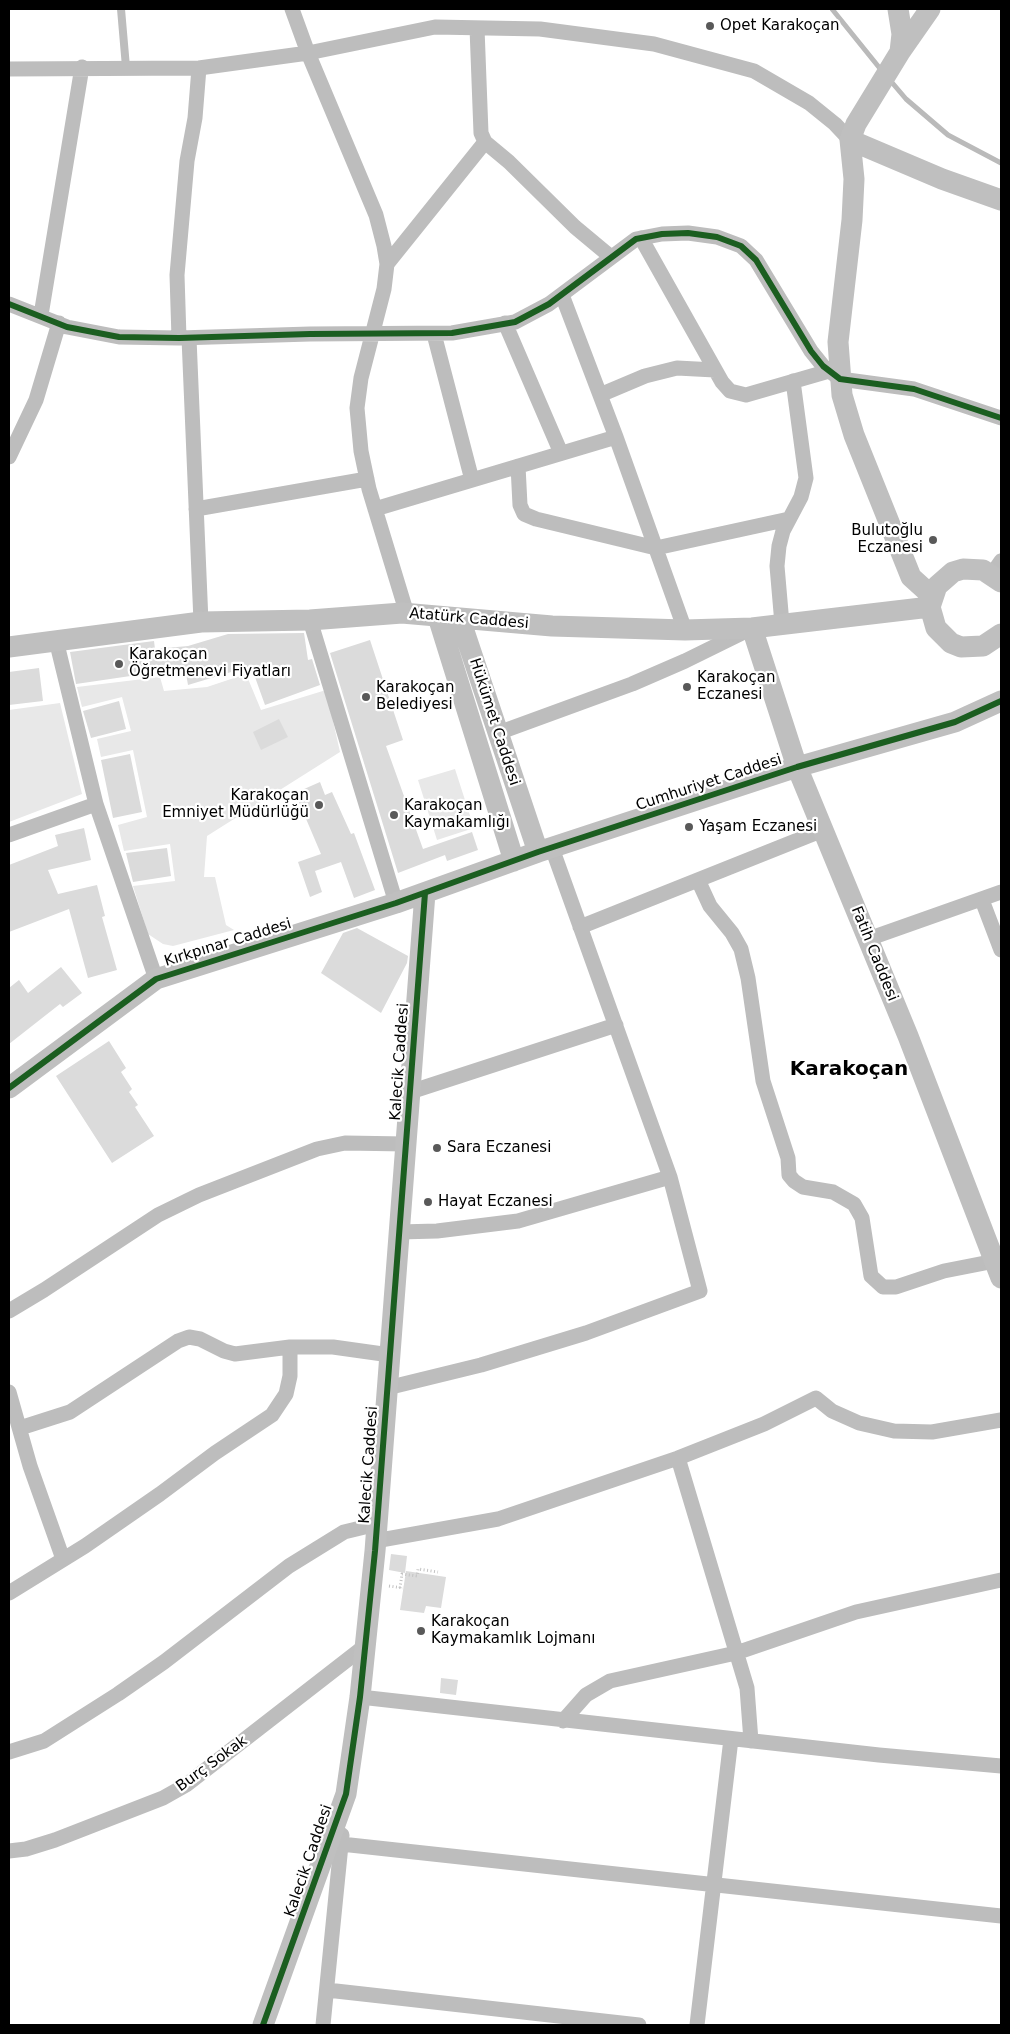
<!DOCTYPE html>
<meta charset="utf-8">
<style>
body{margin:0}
#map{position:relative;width:1010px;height:2034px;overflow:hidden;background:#fff;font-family:"DejaVu Sans",sans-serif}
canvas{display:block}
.frame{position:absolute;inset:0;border:10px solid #000;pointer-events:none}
</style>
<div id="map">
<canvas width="1010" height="2034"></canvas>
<div class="frame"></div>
</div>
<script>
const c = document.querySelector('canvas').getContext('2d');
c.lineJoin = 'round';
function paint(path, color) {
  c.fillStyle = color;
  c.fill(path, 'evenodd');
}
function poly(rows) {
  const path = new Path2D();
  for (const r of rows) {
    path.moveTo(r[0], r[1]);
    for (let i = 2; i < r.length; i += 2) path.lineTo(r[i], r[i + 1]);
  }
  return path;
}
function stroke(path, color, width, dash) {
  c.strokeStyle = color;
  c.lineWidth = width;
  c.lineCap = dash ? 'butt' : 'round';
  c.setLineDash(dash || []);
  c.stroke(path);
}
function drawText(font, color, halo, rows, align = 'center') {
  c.font = font + ' "DejaVu Sans",sans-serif';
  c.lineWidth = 4.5;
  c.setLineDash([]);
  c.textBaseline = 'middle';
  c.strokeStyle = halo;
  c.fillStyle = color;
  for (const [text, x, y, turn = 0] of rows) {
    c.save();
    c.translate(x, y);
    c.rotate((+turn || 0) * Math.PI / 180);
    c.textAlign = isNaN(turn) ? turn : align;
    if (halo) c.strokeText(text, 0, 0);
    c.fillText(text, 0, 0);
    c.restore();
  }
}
paint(poly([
 [246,674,261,710,326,690,340,752,207,836,204,877,215,877,226,925,234,930,173,946,163,944,148,934,133,886,175,881,170,844,124,851,118,825,147,817,133,750,101,757,97,739,131,731,122,697,82,707,77,687,160,677,164,691,207,687],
 [60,703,82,794,9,822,9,710],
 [455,769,474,828,437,840,418,780]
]), '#e8e8e8');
stroke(poly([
 [832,9,882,71],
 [889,79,906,99,948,135,1001,163]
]), '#bababa', 5);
paint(poly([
 [304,633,308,660,312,659,320,685,265,705,251,666,188,685,185,668,76,684,70,652,154,641,155,649,188,646,228,634],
 [370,640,403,740,386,746,423,849,472,832,478,850,447,861,445,855,398,873,330,653],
 [39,668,43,701,9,705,9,672],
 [119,701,126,729,91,738,83,711],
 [279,719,288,737,261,750,253,732],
 [130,754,142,812,113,818,101,760],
 [320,782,325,795,332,792,351,834,354,833,375,890,354,898,341,862,315,871,322,892,310,897,298,862,321,854,295,793],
 [84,828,91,860,48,870,58,894,97,885,105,916,102,917,117,970,88,978,69,909,9,932,9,865,58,846,55,835],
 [167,848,171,876,133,882,126,853],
 [357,928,408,956,407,963,381,1013,321,973,343,933],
 [61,967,82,993,63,1007,60,1004,9,1044,9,988,19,980,28,993],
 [109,1041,126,1068,121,1072,132,1089,129,1092,138,1105,135,1107,154,1136,112,1163,56,1076],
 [391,1554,407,1556,405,1573,389,1570],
 [406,1571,446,1577,441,1608,426,1606,424,1613,400,1610],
 [441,1678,458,1680,456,1695,440,1693]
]), '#dbdbdb');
stroke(poly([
 [389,1586,403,1588],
 [400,1588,402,1574,417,1576,418,1569,438,1572]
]), '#c2c2c2', 3, [1, 2.5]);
stroke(poly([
 [121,9,126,67]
]), '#bdbdbd', 8);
stroke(poly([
 [292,9,308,53,376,215,384,246,387,264,384,289,361,378,357,408,361,451,369,489,407,614],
 [477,28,481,133,485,142,509,162,575,227,611,257],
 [9,69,199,68,308,53,435,27,540,29,654,44,754,71,809,103,835,124,850,140],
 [641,238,722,382,730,391,746,395,829,371],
 [387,264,485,142],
 [562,295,616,437,685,630],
 [9,304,67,327,119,337,179,338,310,334,452,333,515,322,549,304,636,239,662,234,688,233,717,237,741,246,756,260,811,351,823,366,840,379,914,389,1001,418],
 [41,315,82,67],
 [505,323,561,453],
 [434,334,472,480],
 [179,338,177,275,187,161,195,118,199,68],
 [189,338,201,622],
 [600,395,645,376,677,368,715,370],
 [9,457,36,400,59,323],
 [518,466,520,505,524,514,536,519,656,548,789,519],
 [196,509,367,479],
 [375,509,616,437],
 [992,574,1001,561],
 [310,620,396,903],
 [782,624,777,566,779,546,783,531,801,497,806,478,793,381],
 [56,640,96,804,156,979],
 [498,733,632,684,685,661,746,631],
 [9,835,96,804],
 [698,880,710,906,732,933,741,949,748,978,763,1081,788,1158,789,1175,794,1181,803,1187,833,1192,854,1204,862,1218,871,1276,883,1287,896,1287,944,1271,995,1261],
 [982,900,1001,950],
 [580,927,823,830],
 [868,939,1001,892],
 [410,1092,616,1025],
 [399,1232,437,1231,518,1221,670,1177],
 [9,1311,44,1290,158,1215,199,1195,317,1149,345,1143,406,1144],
 [387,1388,481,1365,586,1333,700,1291,670,1177,552,848],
 [9,1392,30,1466,63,1559],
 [20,1428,70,1412,178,1341,189,1337,200,1339,224,1351,235,1354,290,1347,333,1347,390,1355],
 [678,1458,764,1424,816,1398,832,1411,859,1423,894,1431,932,1432,1001,1420],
 [375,1541,498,1519,678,1458,747,1688,751,1741],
 [9,1593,85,1546,160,1494,215,1453,272,1415,286,1394,290,1376,290,1347],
 [360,1697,879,1755,1001,1766],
 [563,1721,586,1695,610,1681,736,1653,856,1612,1001,1580],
 [9,1752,44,1741,118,1694,164,1662,289,1566,344,1532,377,1524],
 [341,1844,1001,1916],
 [9,1851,26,1849,55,1840,163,1798,186,1785,365,1646],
 [327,1990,639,2025],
 [323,2025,342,1835],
 [697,2025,731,1739]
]), '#bdbdbd', 15);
stroke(poly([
 [898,9,902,34,900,52],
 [930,9,900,52,856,124,850,140,854,179,852,220,838,342,842,395,854,435,911,577,932,596],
 [850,140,942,179,1001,200],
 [1001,582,983,570,963,569,953,572,937,586,930,607,936,628,951,643,961,647,983,646,1001,634],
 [438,617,514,861],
 [460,619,538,852],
 [752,628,797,767,908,1036,1001,1278],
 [9,647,201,622,310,620,402,613,552,626,685,630,752,628,930,607],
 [9,1088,156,979,396,903,538,852,797,767,955,722,1001,701],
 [263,2025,346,1794,360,1697,375,1551,425,893]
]), '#bfbfbf', 21);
stroke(poly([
 [9,304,67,327,119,337,179,338,310,334,452,333,515,322,549,304,636,239,662,234,688,233,717,237,741,246,756,260,811,351,823,366,840,379,914,389,1001,418],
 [9,1088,156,979,396,903,538,852,797,767,955,722,1001,701],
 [263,2025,346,1794,360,1697,375,1551,425,893]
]), '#1b5e20', 6);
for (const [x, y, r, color] of [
 [710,26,5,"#595959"],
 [933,540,5,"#595959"],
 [119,664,5,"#595959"],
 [687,687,5,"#595959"],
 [366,697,5,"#595959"],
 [319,805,5,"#595959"],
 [394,815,5,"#595959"],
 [689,827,5,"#595959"],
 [437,1148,5,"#595959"],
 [428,1202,5,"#595959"],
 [421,1631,5,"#595959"]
]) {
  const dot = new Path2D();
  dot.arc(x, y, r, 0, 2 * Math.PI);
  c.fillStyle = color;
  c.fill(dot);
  stroke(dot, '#fff', 2);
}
drawText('15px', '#000', '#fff', [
 ["Opet Karakoçan",720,26],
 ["Bulutoğlu",923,531,"right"],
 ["Eczanesi",923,548,"right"],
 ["Karakoçan",129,655],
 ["Öğretmenevi Fiyatları",129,672],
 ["Karakoçan",697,678],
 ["Eczanesi",697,695],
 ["Karakoçan",376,688],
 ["Belediyesi",376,705],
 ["Karakoçan",309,796,"right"],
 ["Emniyet Müdürlüğü",309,813,"right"],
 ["Karakoçan",404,806],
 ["Kaymakamlığı",404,823],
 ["Yaşam Eczanesi",699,827],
 ["Sara Eczanesi",447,1148],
 ["Hayat Eczanesi",438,1202],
 ["Karakoçan",431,1622],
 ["Kaymakamlık Lojmanı",431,1639]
], 'left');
drawText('15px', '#000', '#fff', [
 ["Atatürk Caddesi",469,619,5],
 ["Hükümet Caddesi",494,722,72],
 ["Cumhuriyet Caddesi",709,783,-18],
 ["Kırkpınar Caddesi",228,943,-17],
 ["Fatih Caddesi",874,954,68],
 ["Kalecik Caddesi",400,1062,-86],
 ["Kalecik Caddesi",369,1465,-86],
 ["Burç Sokak",212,1764,-36],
 ["Kalecik Caddesi",309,1861,-71]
]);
drawText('bold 20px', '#000', '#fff', [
 ["Karakoçan",849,1070]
]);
</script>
